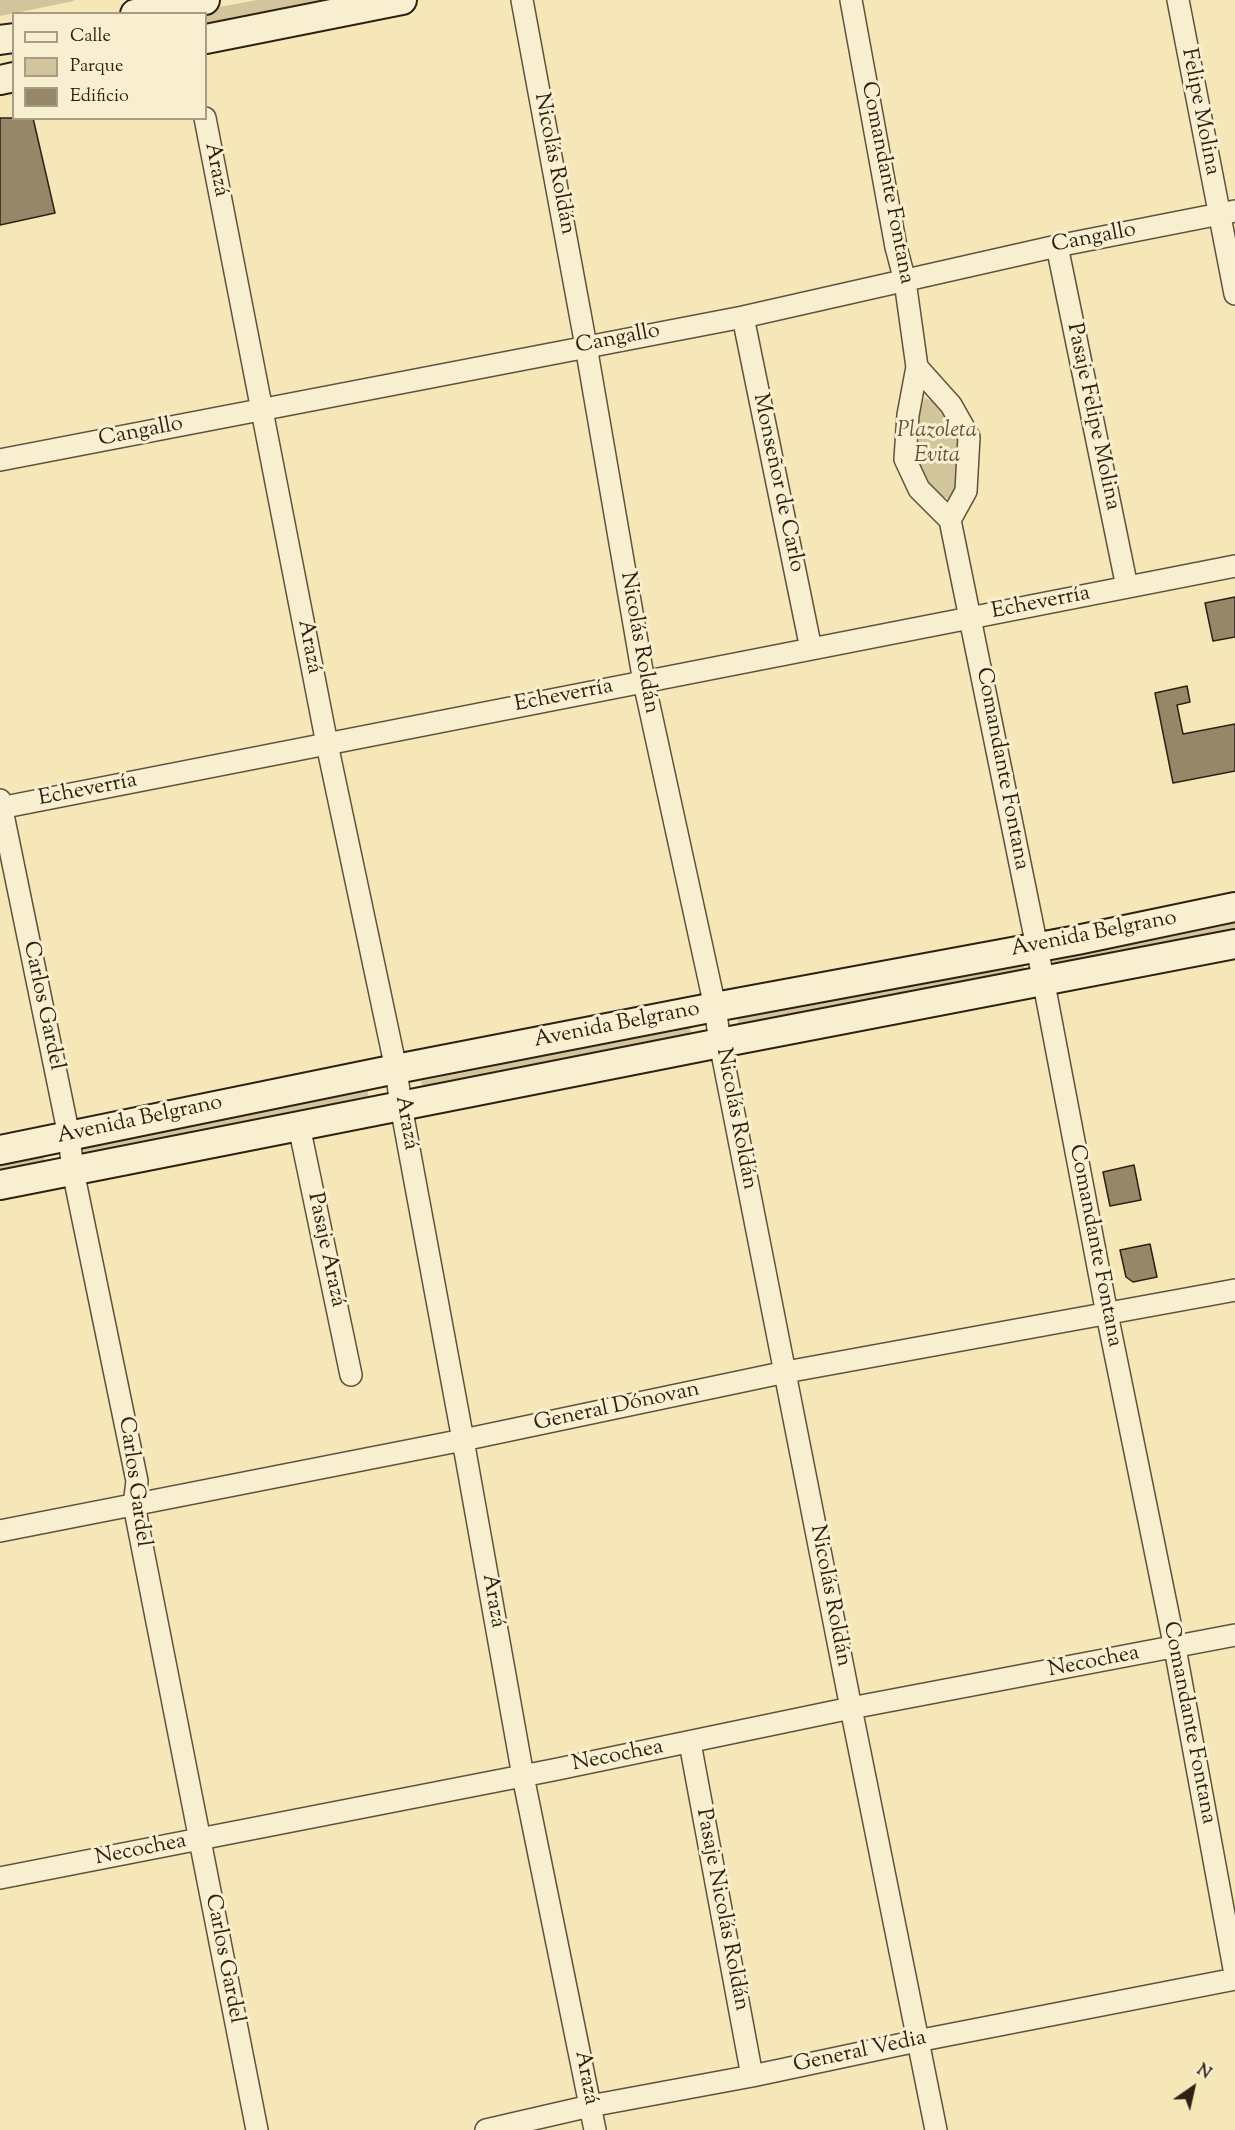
<!DOCTYPE html>
<meta charset="utf-8">
<style>
body{margin:0}
#map{position:relative;width:1235px;height:2130px;overflow:hidden;background:#f5e7b7;font-family:"Sorts Mill Goudy",serif}
canvas{display:block}
.legend{position:absolute;left:12px;top:12px;width:195px;height:108px;box-sizing:border-box;background:#f8efd0;border:2px solid #a89c85;margin:0;padding:8px 10px;list-style:none;font-size:18px;color:#2f2014}
.legend li{display:flex;align-items:center;gap:12px;height:30px}
.legend b{width:30px;border:2px solid #a89c85}
.north{position:absolute;left:1163px;top:2058px;width:60px;height:60px;-webkit-text-stroke:4px #f8efd0;paint-order:stroke;rotate:34deg;font-size:16px;font-weight:700;line-height:24px;text-align:center;color:#2f2014}
.north::after{content:'';display:block;margin:auto;width:21px;height:27px;background:#2f2014;clip-path:polygon(50% 0,100% 100%,50% 72%,0 100%)}
</style>
<div id="map">
<canvas width="1235" height="2130"></canvas>
<ul class="legend">
<li><b style="height:8px;background:#f8efd0"></b>Calle</li>
<li><b style="height:16px;background:#d3c59b"></b>Parque</li>
<li><b style="height:16px;background:#968769"></b>Edificio</li>
</ul>
<div class="north">N</div>
</div>
<script>
const c = document.querySelector('canvas').getContext('2d');
c.lineJoin = 'round';
function paint(path, color) {
  c.fillStyle = color;
  c.fill(path, 'evenodd');
}
function poly(rows) {
  const path = new Path2D();
  for (const r of rows) {
    path.moveTo(r[0], r[1]);
    for (let i = 2; i < r.length; i += 2) path.lineTo(r[i], r[i + 1]);
  }
  return path;
}
function stroke(path, color, width, dash) {
  c.strokeStyle = color;
  c.lineWidth = width;
  c.lineCap = dash ? 'butt' : 'round';
  c.setLineDash(dash || []);
  c.stroke(path);
}
function drawText(font, color, halo, rows, align = 'center') {
  c.font = font + ' "Sorts Mill Goudy",serif';
  c.lineWidth = 6;
  c.setLineDash([]);
  c.textBaseline = 'middle';
  c.strokeStyle = halo;
  c.fillStyle = color;
  for (const [text, x, y, turn = 0] of rows) {
    c.save();
    c.translate(x, y);
    c.rotate((+turn || 0) * Math.PI / 180);
    c.textAlign = isNaN(turn) ? turn : align;
    if (halo) c.strokeText(text, 0, 0);
    c.fillText(text, 0, 0);
    c.restore();
  }
}
paint(poly([
 [0,0,74,0,74,1,0,16],
 [257,0,349,0,206,27,206,14,198,11],
 [925,398,941,404,959,438,959,483,951,500,935,493,916,465,913,422],
 [1235,916,1235,933,1055,969,1052,952],
 [1023,959,1025,971,739,1027,737,1016],
 [690,1027,693,1042,424,1095,421,1081],
 [367,1087,369,1100,83,1156,80,1144],
 [43,1153,46,1167,0,1176,0,1162]
]), '#d3c59b');
const building = poly([
 [0,118,33,118,55,213,0,225,0,118],
 [1235,597,1235,637,1213,641,1205,603,1235,597],
 [1187,686,1190,702,1177,705,1183,734,1235,724,1235,771,1173,783,1155,693,1187,686],
 [1134,1165,1141,1200,1110,1206,1103,1172,1134,1165],
 [1150,1244,1157,1277,1133,1282,1126,1277,1120,1250,1150,1244]
]);
paint(building, '#968769');
stroke(building, '#2f2014', 1.5);
const minor = poly([
 [522,0,586,346,644,682,715,1007,720,1043,851,1708,936,2130],
 [851,0,896,247,905,281,917,367,908,415,905,459,919,489,950,520,1037,947,1107,1314,1175,1648,1235,1974],
 [1178,0,1235,294],
 [205,118,327,744,396,1069,401,1106,463,1440,523,1776,595,2130],
 [1057,246,1127,587],
 [743,317,811,649],
 [917,367,951,405,969,437,966,491,950,520],
 [0,460,743,317,1057,246,1235,211],
 [0,800,69,1136,73,1171,137,1481,134,1505,257,2130],
 [0,808,1235,566],
 [299,1126,351,1375],
 [0,1531,463,1440,786,1372,1235,1290],
 [690,1743,752,2076],
 [0,1878,553,1770,851,1708,1235,1635],
 [486,2130,590,2106,752,2076,917,2041,1235,1979]
]);
const secondary = poly([
 [135,14,205,0],
 [206,39,402,0],
 [0,40,14,38],
 [0,80,14,77],
 [0,1150,396,1069,715,1007,1077,940,1235,907],
 [0,1185,720,1043,1235,944]
]);
stroke(minor, '#60523d', 24);
stroke(secondary, '#2f2014', 32);
stroke(minor, '#f8efd0', 21);
stroke(secondary, '#f8efd0', 28);
drawText('22px', '#2f2014', '#f8efd0', [
 ["Felipe Molina",1199,112,79],
 ["Nicolás Roldán",553,164,79],
 ["Arazá",215,170,79],
 ["Comandante Fontana",886,183,79],
 ["Cangallo",1094,239,-11],
 ["Cangallo",618,340,-11],
 ["Pasaje Felipe Molina",1092,417,78],
 ["Cangallo",141,433,-11],
 ["Monseñor de Carlo",777,483,78],
 ["Echeverría",1041,604,-11],
 ["Nicolás Roldán",638,643,80],
 ["Arazá",308,647,79],
 ["Echeverría",564,697,-11],
 ["Comandante Fontana",1001,769,79],
 ["Echeverría",88,791,-11],
 ["Avenida Belgrano",1094,935,-11],
 ["Carlos Gardel",42,1006,78],
 ["Avenida Belgrano",617,1026,-11],
 ["Nicolás Roldán",735,1119,79],
 ["Avenida Belgrano",140,1121,-12],
 ["Arazá",405,1123,80],
 ["Comandante Fontana",1094,1246,79],
 ["Pasaje Arazá",325,1250,78],
 ["General Dónovan",617,1408,-12],
 ["Carlos Gardel",133,1482,82],
 ["Nicolás Roldán",829,1596,79],
 ["Arazá",492,1601,80],
 ["Necochea",1094,1663,-11],
 ["Comandante Fontana",1188,1723,79],
 ["Necochea",618,1757,-11],
 ["Necochea",141,1851,-11],
 ["Pasaje Nicolás Roldán",721,1910,79],
 ["Carlos Gardel",223,1959,79],
 ["General Vedia",860,2053,-12],
 ["Arazá",585,2078,79]
]);
drawText('italic 22px', '#60523c', '#f8efd0', [
 ["Plazoleta",937,432],
 ["Evita",937,457]
]);
</script>
